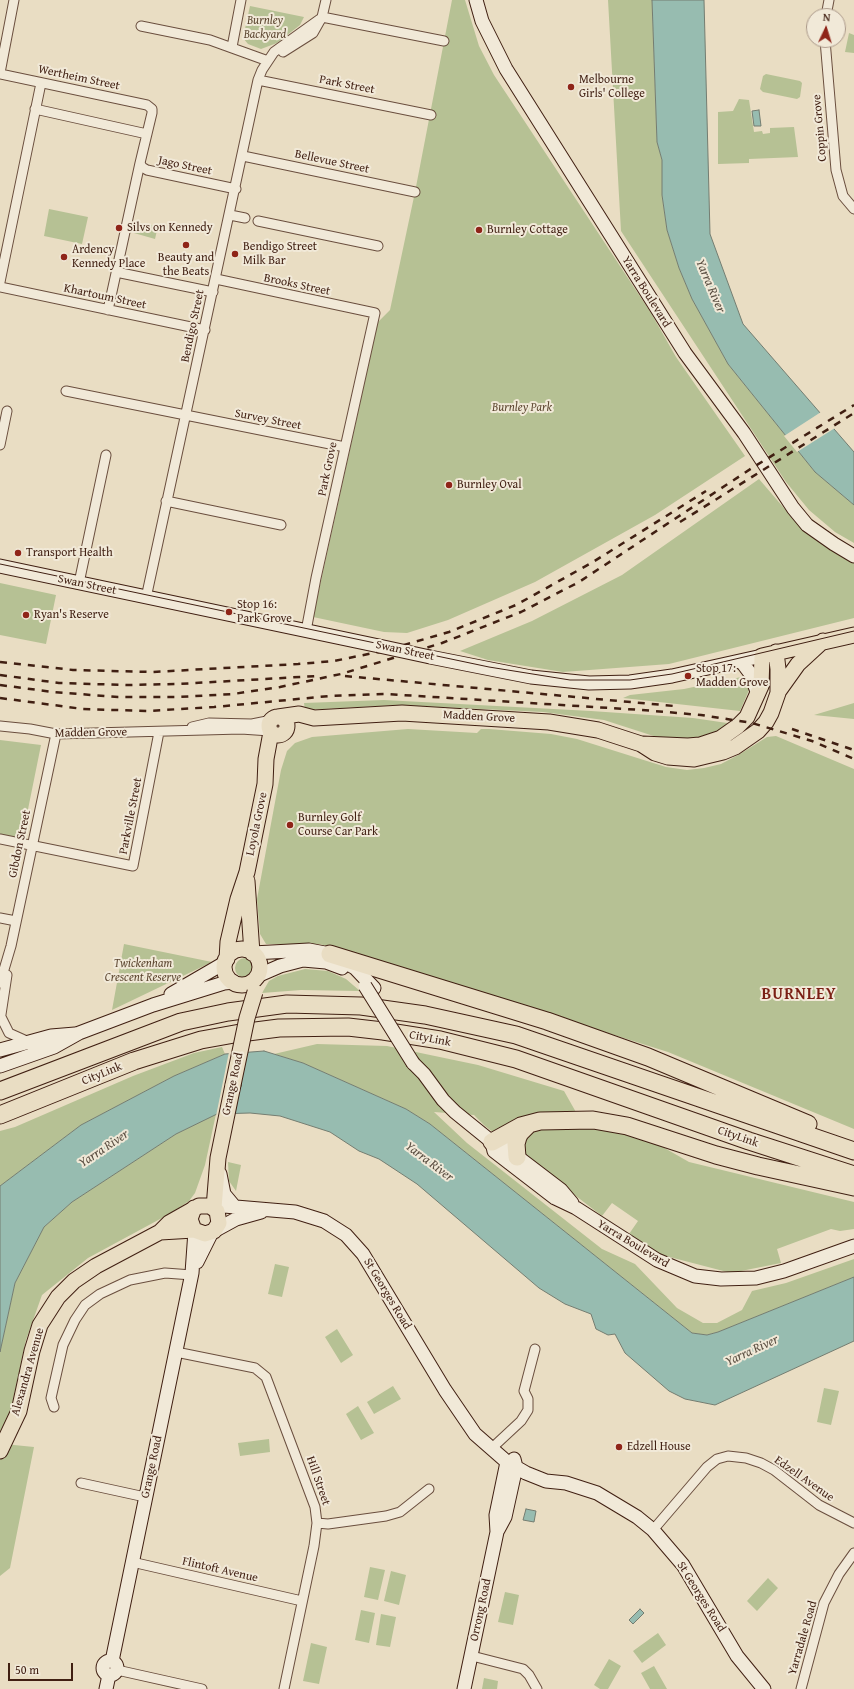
<!DOCTYPE html>
<style>
body{margin:0}
#map{position:relative;width:854px;height:1689px;overflow:hidden;background:#e9ddc3;font-family:"Gentium Book Plus",serif}
canvas{display:block}
.north{position:absolute;left:806px;top:8px;width:40px;height:40px;box-sizing:border-box;background:#f1e9d8;border:1px solid #aa9889;border-radius:50%;rotate:4deg;font-size:11px;font-weight:700;line-height:16px;text-align:center;color:#401f12}
.north::after{content:'';display:block;margin:auto;width:14px;height:18px;background:#8f2418;clip-path:polygon(50% 0,100% 100%,50% 72%,0 100%)}
.scale{position:absolute;left:8px;top:1663px;width:65px;height:18px;box-sizing:border-box;border:2px solid #401f12;border-top:0;padding-left:5px;font-size:12px;line-height:14px;white-space:nowrap;color:#401f12;-webkit-text-stroke:3px #f1e9d8;paint-order:stroke}
</style>
<div id="map">
<canvas width="854" height="1689"></canvas>
<div class="north">N</div>
<div class="scale">50 m</div>
</div>
<script>
const c = document.querySelector('canvas').getContext('2d');
c.lineJoin = 'round';
function paint(path, color) {
  c.fillStyle = color;
  c.fill(path, 'evenodd');
}
function poly(rows) {
  const path = new Path2D();
  for (const r of rows) {
    if (r.length === 3) {
      path.moveTo(r[0] + r[2], r[1]);
      path.arc(r[0], r[1], r[2], 0, 2 * Math.PI);
      continue;
    }
    path.moveTo(r[0], r[1]);
    for (let i = 2; i < r.length; i += 2) path.lineTo(r[i], r[i + 1]);
  }
  return path;
}
function stroke(path, color, width, dash) {
  c.strokeStyle = color;
  c.lineWidth = width;
  c.lineCap = dash ? 'butt' : 'round';
  c.setLineDash(dash || []);
  c.stroke(path);
}
function drawText(font, color, halo, rows, align = 'center') {
  c.font = font + ' "Gentium Book Plus",serif';
  c.lineWidth = 4;
  c.setLineDash([]);
  c.textBaseline = 'middle';
  c.strokeStyle = halo;
  c.fillStyle = color;
  for (const [text, x, y, turn = 0] of rows) {
    c.save();
    c.translate(x, y);
    c.rotate((+turn || 0) * Math.PI / 180);
    c.textAlign = isNaN(turn) ? turn : align;
    if (halo) c.strokeText(text, 0, 0);
    c.fillText(text, 0, 0);
    c.restore();
  }
}
paint(poly([
 [452,0,465,0,479,46,494,75,651,313,676,357,745,456,655,515,535,582,448,620,407,633,384,632,313,617,378,322,390,310,415,192],
 [608,0,652,0,657,142,662,160,662,195,667,230,679,268,692,299,728,364,815,472,854,505,854,543,835,532,809,510,786,482,621,231],
 [250,6,304,17,300,25,277,43,261,49,248,44,243,38],
 [849,33,854,35,854,53,845,52],
 [766,74,800,81,802,83,800,97,797,99,763,92,760,89,763,76],
 [739,99,749,100,754,132,762,131,763,134,770,133,770,128,794,127,798,157,749,159,749,163,718,164,718,112,733,111],
 [49,209,88,217,82,244,44,236],
 [136,222,158,226,155,239,134,233],
 [759,479,802,529,854,560,854,618,669,664,563,672,488,660,460,651,532,621,622,575],
 [0,583,56,595,46,644,0,635],
 [746,676,749,690,740,711,623,698,630,695,684,689],
 [384,700,591,711,693,718,734,724,704,740,666,740,604,720,543,712,398,705,305,710,304,703],
 [854,703,854,719,814,715],
 [408,729,477,733,481,729,489,729,551,734,577,739,666,767,687,770,704,768,721,764,740,754,767,737,776,736,854,769,854,1129,668,1052,348,951,319,944,266,944,260,934,257,899,281,770,287,751,295,743,312,737],
 [0,740,41,745,22,839,0,834],
 [124,944,212,962,112,1010],
 [245,968,10],
 [305,969,328,971,346,979,360,991,301,990,262,993,269,981,278,976],
 [317,1044,387,1046,478,1065,564,1091,577,1114,647,1138,689,1162,854,1202,854,1229,840,1231,831,1229,777,1249,781,1263,731,1273,662,1255,629,1234,638,1221,612,1203,602,1216,485,1126,474,1115,434,1112,467,1143,602,1249,635,1264,677,1308,703,1323,717,1323,742,1310,752,1291,786,1283,854,1259,854,1277,718,1332,707,1335,692,1333,430,1124,406,1109,303,1063,274,1054],
 [222,1047,225,1054,174,1076,81,1125,0,1186,0,1131,15,1127,133,1076,194,1053],
 [216,1114,205,1165,195,1193,189,1201,173,1212,88,1258,42,1295,26,1340,11,1409,0,1435,0,1352,15,1283,44,1227,72,1202,176,1134],
 [228,1162,241,1165,236,1191,229,1181],
 [275,1264,289,1267,282,1297,268,1294],
 [337,1329,353,1355,341,1363,325,1337],
 [393,1386,401,1399,374,1414,367,1402],
 [824,1388,839,1391,831,1425,817,1422],
 [358,1406,374,1433,361,1440,346,1414],
 [269,1439,270,1452,240,1456,238,1443],
 [4,1444,34,1447,10,1568,0,1576,0,1449],
 [370,1567,385,1570,378,1600,364,1597],
 [391,1571,406,1575,399,1605,384,1601],
 [768,1578,778,1588,757,1611,747,1601],
 [505,1592,519,1595,513,1625,498,1622],
 [361,1610,375,1613,369,1643,355,1640],
 [381,1614,396,1617,390,1647,376,1645],
 [658,1633,666,1645,642,1663,633,1651],
 [311,1643,327,1647,319,1684,303,1681],
 [609,1659,621,1666,608,1689,600,1689,594,1685],
 [654,1666,667,1689,650,1689,641,1673],
 [484,1678,498,1681,497,1689,482,1689]
]), '#b6c194');
const water = poly([
 [652,0,704,0,710,234,743,324,854,452,854,505,815,472,728,364,692,299,679,268,667,230,662,195,662,160,657,142,652,0],
 [759,110,761,126,754,126,752,111,759,110],
 [264,1051,303,1063,406,1109,430,1124,692,1333,707,1335,718,1332,854,1277,854,1341,715,1405,685,1399,669,1391,625,1353,615,1334,608,1335,596,1329,591,1314,565,1304,539,1288,417,1184,379,1159,359,1151,330,1132,280,1116,250,1113,217,1114,176,1134,72,1202,44,1227,15,1283,0,1352,0,1186,81,1125,174,1076,225,1054,264,1051],
 [526,1509,536,1511,534,1522,523,1520,526,1509],
 [640,1609,644,1613,633,1624,629,1620,640,1609]
]);
paint(water, '#97bcb0');
stroke(water, '#747d71', 1);
paint(poly([
 [821,412,835,428,797,452,784,436],
 [247,1050,234,1115,216,1116,229,1052]
]), '#e9ddc3');
const street = poly([
 [826,16,829,0],
 [322,17,444,41],
 [141,26,210,40,268,61],
 [825,40,836,170,843,196,854,209],
 [232,47,241,0],
 [283,52,313,33,322,17,326,0],
 [0,73,14,0],
 [0,74,147,105,152,109,152,113,140,163,142,167,147,170,236,189],
 [258,80,431,115],
 [35,109,147,134],
 [243,156,415,192],
 [230,215,245,218],
 [258,221,378,246],
 [116,272,213,292],
 [216,279,375,313,316,578,306,631],
 [0,282,41,83],
 [0,287,205,330],
 [108,310,140,163],
 [66,391,345,447],
 [0,445,7,411],
 [166,501,281,525],
 [79,583,106,455],
 [146,598,258,80,262,70,274,52,320,19],
 [0,726,30,729,56,734,241,729,270,731],
 [192,727,209,723,252,724,272,720],
 [0,839,133,866,159,732],
 [0,918,16,921],
 [0,983,11,946,56,734],
 [1,1017,9,1033,29,1042],
 [0,1021,7,975],
 [176,1352,255,1368,266,1377,315,1507,317,1523,314,1546,284,1689],
 [54,1407,51,1398,63,1345,75,1320,85,1305,100,1294,130,1280,165,1273,192,1275],
 [492,1448,521,1421,528,1410,528,1399,524,1391,535,1349],
 [81,1483,145,1497],
 [317,1523,328,1524,386,1516,400,1512,429,1489],
 [653,1530,707,1467,717,1459,728,1456,746,1458,761,1463,774,1470,819,1505,854,1523],
 [132,1562,302,1601],
 [472,1656,523,1669,529,1675,537,1689],
 [117,1670,202,1689],
 [801,1689,824,1603,839,1574,854,1553]
]);
const secondary = poly([
 [476,0,482,21,506,69,685,353,744,433,793,508,807,525,834,544,854,556],
 [0,566,379,646],
 [430,657,531,677,589,683,630,682,672,676,762,656],
 [741,661,750,673,758,694],
 [253,953,309,950,330,954,355,968,374,988],
 [257,976,280,966,303,960,326,962,342,968],
 [171,994,226,962],
 [0,1050,51,1036,75,1034],
 [413,1063,424,1074,443,1100,455,1112,492,1142,502,1145,561,1190,572,1203],
 [0,1066,54,1047,79,1033,153,1005,224,983,234,982],
 [492,1142,494,1151,555,1198,576,1208,657,1260,695,1276,721,1279,756,1278,784,1271,854,1246],
 [220,1174,224,1194,234,1206],
 [215,1209,224,1206,295,1212,324,1221,346,1235,363,1254,445,1390,475,1434,507,1462,526,1473,546,1481,566,1483,597,1493,637,1517,653,1530,683,1565,737,1656,764,1689],
 [214,1231,236,1219,261,1212],
 [197,1262,212,1232],
 [498,1530,505,1517,516,1467,514,1459],
 [110,1668,7],
 [112,1661,192,1273,195,1231],
 [106,1689,109,1675],
 [464,1689,497,1532,496,1515,507,1462]
]);
const primary = poly([
 [778,692,798,664,823,641],
 [278,726,9],
 [278,717,299,714,314,718,402,713,549,722,598,730,641,744,655,753,668,757,694,759,723,752,735,747,758,731,766,722,771,713,778,693,778,669,776,652],
 [642,744,688,746,700,745,721,738,738,726,747,717,761,686,762,656,854,635],
 [247,881,252,953],
 [242,967,18],
 [227,959,228,942,238,899,247,872,265,784,266,759,271,732],
 [214,1208,218,1158,233,1085],
 [160,1232,194,1230],
 [0,1451,19,1411,32,1351,40,1325,58,1297,74,1281,96,1266,160,1232,169,1223,199,1206,210,1206,217,1211,219,1223,214,1231,205,1234,194,1230,190,1219,194,1208]
]);
const highway = poly([
 [330,954,547,1021,648,1057,808,1124],
 [0,1091,181,1022,228,1012,287,1004,361,1006,425,1015,516,1035,854,1151],
 [0,1115,134,1061,201,1040,240,1033,279,1028,348,1027,383,1031,440,1040,516,1059,749,1141,854,1175],
 [492,1142,521,1126,540,1121,593,1120,627,1126,716,1155,758,1166,854,1187],
 [517,1157,516,1144,518,1137,520,1133,529,1124]
]);
stroke(street, '#6a4e3e', 11);
stroke(secondary, '#401f12', 15);
stroke(primary, '#401f12', 17);
stroke(highway, '#401f12', 19);
stroke(street, '#f1e9d8', 9);
stroke(secondary, '#f1e9d8', 13);
stroke(primary, '#e9ddc3', 15);
stroke(highway, '#e9ddc3', 17);
stroke(poly([
 [0,564,489,667,570,680,630,680,672,674,854,631]
]), '#401f12', 1);
stroke(poly([
 [680,522,854,413],
 [0,662,73,670,152,672,298,664,334,661,383,651,449,632,516,605,593,562,706,491],
 [0,675,59,683,127,685,178,684,317,676],
 [345,676,674,706],
 [0,685,53,692,118,697,179,697,233,694,280,687,341,674,442,643,521,612,579,582,752,468,854,405],
 [0,698,83,709,147,711,214,707,329,696,386,694,642,710,701,715,752,723,812,741,854,759],
 [792,729,854,750]
]), '#401f12', 2.5, [7, 7]);
const secondaryBridge = poly([
 [379,646,430,657],
 [365,986,413,1063]
]);
const primaryBridge = poly([
 [233,1085,247,1018,255,992]
]);
stroke(secondaryBridge, '#401f12', 15, []);
stroke(primaryBridge, '#401f12', 17, []);
stroke(secondaryBridge, '#f1e9d8', 13);
stroke(primaryBridge, '#e9ddc3', 15);
for (const [x, y, r, color] of [
 [571,87,4,"#8f2418"],
 [119,228,4,"#8f2418"],
 [479,230,4,"#8f2418"],
 [186,245,4,"#8f2418"],
 [235,254,4,"#8f2418"],
 [64,257,4,"#8f2418"],
 [449,485,4,"#8f2418"],
 [18,553,4,"#8f2418"],
 [229,612,4,"#8f2418"],
 [26,615,4,"#8f2418"],
 [688,676,4,"#8f2418"],
 [290,825,4,"#8f2418"],
 [619,1447,4,"#8f2418"]
]) {
  const dot = new Path2D();
  dot.arc(x, y, r, 0, 2 * Math.PI);
  c.fillStyle = color;
  c.fill(dot);
  stroke(dot, '#f1e9d8', 1.5);
}
drawText('italic 12px', '#5e4832', '#f1e9d8', [
 ["Burnley",265,21],
 ["Backyard",265,35],
 ["Burnley Park",522,408],
 ["Twickenham",143,964],
 ["Crescent Reserve",143,978]
]);
drawText('12px', '#401f12', '#f1e9d8', [
 ["Wertheim Street",79,78,12],
 ["Park Street",347,85,11],
 ["Coppin Grove",820,128,-95],
 ["Bellevue Street",332,162,12],
 ["Jago Street",185,166,12],
 ["Brooks Street",297,285,12],
 ["Yarra Boulevard",646,292,58],
 ["Khartoum Street",105,297,12],
 ["Bendigo Street",193,326,-78],
 ["Survey Street",268,420,11],
 ["Park Grove",328,469,-78],
 ["Swan Street",87,585,12],
 ["Swan Street",405,651,12],
 ["Madden Grove",479,717,3],
 ["Madden Grove",91,733,-1],
 ["Parkville Street",131,816,-79],
 ["Loyola Grove",257,824,-78],
 ["Gibdon Street",20,844,-78],
 ["CityLink",430,1039,11],
 ["CityLink",102,1074,-22],
 ["Grange Road",233,1084,-78],
 ["CityLink",738,1137,19],
 ["Yarra Boulevard",633,1244,31],
 ["St Georges Road",387,1294,59],
 ["Alexandra Avenue",28,1372,-74],
 ["Grange Road",152,1467,-78],
 ["Edzell Avenue",804,1479,35],
 ["Hill Street",318,1481,71],
 ["Flintoft Avenue",220,1570,13],
 ["St Georges Road",701,1597,58],
 ["Orrong Road",481,1610,-78],
 ["Yarradale Road",803,1638,-74]
]);
drawText('12px', '#401f12', '#f1e9d8', [
 ["Melbourne",579,80],
 ["Girls' College",579,94],
 ["Silvs on Kennedy",127,228],
 ["Burnley Cottage",487,230],
 ["Bendigo Street",243,247],
 ["Milk Bar",243,261],
 ["Ardency",72,250],
 ["Kennedy Place",72,264],
 ["Beauty and",186,258,"center"],
 ["the Beats",186,272,"center"],
 ["Burnley Oval",457,485],
 ["Transport Health",26,553],
 ["Stop 16:",237,605],
 ["Park Grove",237,619],
 ["Ryan's Reserve",34,615],
 ["Stop 17:",696,669],
 ["Madden Grove",696,683],
 ["Burnley Golf",298,818],
 ["Course Car Park",298,832],
 ["Edzell House",627,1447]
], 'left');
drawText('italic 13px', '#5a4e41', '#f1e9d8', [
 ["Yarra River",710,286,67],
 ["Yarra River",104,1149,-34],
 ["Yarra River",429,1162,37],
 ["Yarra River",752,1351,-25]
]);
c.letterSpacing = '1px';
drawText('bold 16px', '#7a1f14', '#f1e9d8', [
 ["BURNLEY",799,995]
]);
c.letterSpacing = '0px';
</script>
